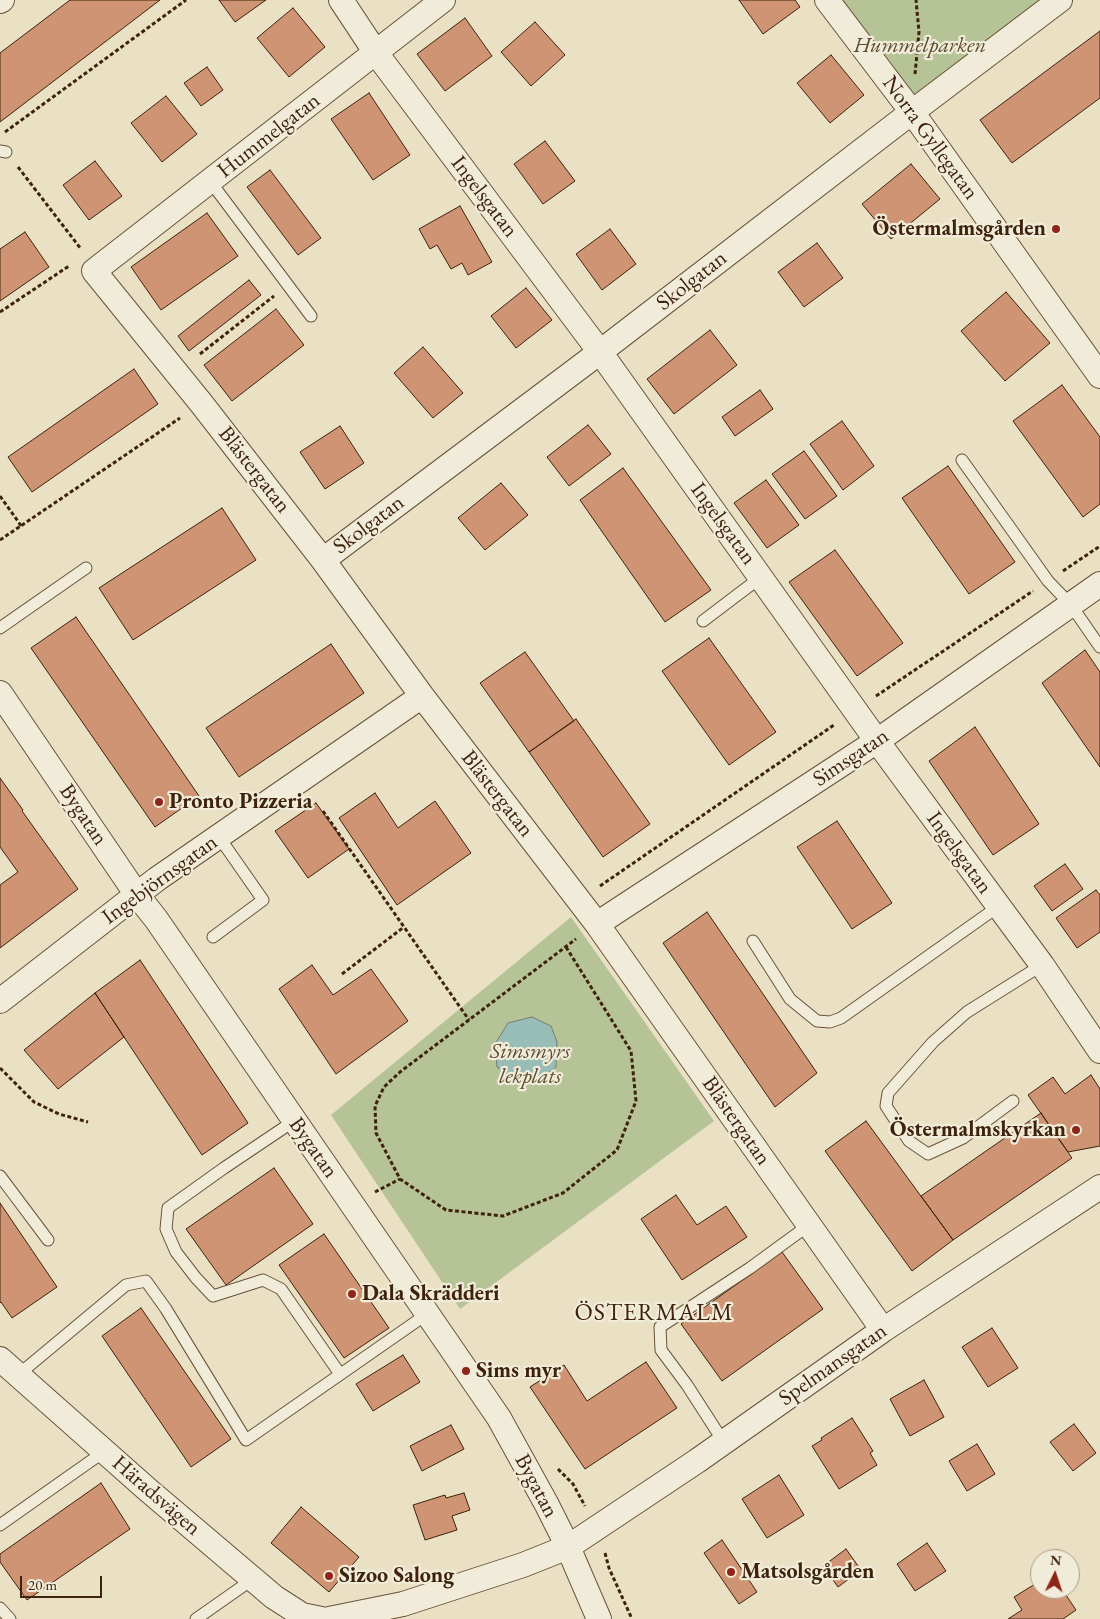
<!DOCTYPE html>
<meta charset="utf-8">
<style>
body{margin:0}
#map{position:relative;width:1100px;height:1619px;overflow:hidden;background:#eae1c4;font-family:"EB Garamond",serif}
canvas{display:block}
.north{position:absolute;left:1030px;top:1549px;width:50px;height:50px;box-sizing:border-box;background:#f1ecd9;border:1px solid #a99b87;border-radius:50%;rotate:4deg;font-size:14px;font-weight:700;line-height:20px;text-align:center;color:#3e220c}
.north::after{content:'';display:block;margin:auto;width:18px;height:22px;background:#8f2418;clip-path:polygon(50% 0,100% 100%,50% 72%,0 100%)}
.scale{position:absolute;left:20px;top:1576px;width:82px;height:22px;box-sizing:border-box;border:2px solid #3e220c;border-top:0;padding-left:6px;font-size:15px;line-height:18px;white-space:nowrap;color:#3e220c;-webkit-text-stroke:4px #f1ecd9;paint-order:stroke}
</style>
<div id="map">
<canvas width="1100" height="1619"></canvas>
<div class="north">N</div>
<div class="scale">20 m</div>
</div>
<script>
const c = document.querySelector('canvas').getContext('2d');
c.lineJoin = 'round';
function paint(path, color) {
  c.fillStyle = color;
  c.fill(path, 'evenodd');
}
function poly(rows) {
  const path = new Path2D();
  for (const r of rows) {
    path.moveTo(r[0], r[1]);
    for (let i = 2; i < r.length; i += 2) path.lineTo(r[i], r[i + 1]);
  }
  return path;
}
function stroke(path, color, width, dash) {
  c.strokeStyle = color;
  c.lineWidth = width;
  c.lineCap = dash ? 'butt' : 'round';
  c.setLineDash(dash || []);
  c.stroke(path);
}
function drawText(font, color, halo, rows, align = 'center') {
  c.font = font + ' "EB Garamond",serif';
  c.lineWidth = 4.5;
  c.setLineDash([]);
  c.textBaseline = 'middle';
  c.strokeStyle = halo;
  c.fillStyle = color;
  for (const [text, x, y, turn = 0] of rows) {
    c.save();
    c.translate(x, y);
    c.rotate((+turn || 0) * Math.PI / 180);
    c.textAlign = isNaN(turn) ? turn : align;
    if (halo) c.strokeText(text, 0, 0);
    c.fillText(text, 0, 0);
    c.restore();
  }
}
paint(poly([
 [827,0,1055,0,912,112],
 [571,917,714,1121,460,1309,331,1115]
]), '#b5c396');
const water = poly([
 [532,1017,551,1026,557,1042,556,1067,539,1080,516,1080,497,1067,495,1044,508,1023,532,1017]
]);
paint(water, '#98bdb6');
stroke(water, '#747f72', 1);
const building = poly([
 [70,0,160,0,0,122,0,53,70,0],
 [219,0,266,0,235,22,219,0],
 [739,0,795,0,800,7,763,34,739,0],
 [293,8,325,47,289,77,257,38,293,8],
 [465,18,492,56,445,91,417,54,465,18],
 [535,22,565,55,531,86,501,52,535,22],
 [1100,31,1100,98,1012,163,980,120,1100,31],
 [831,55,864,95,830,123,797,83,831,55],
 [207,67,223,90,201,106,184,83,207,67],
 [369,93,410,155,373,180,331,119,369,93],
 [166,96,197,134,162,162,131,123,166,96],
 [545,141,575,181,543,204,514,164,545,141],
 [95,161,122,196,89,220,63,185,95,161],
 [911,164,940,199,891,239,862,204,911,164],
 [270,170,321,238,298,255,247,187,270,170],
 [460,206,492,262,468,275,462,263,451,269,437,245,430,249,419,229,460,206],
 [207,213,238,256,161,310,131,267,207,213],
 [610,229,636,264,602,290,576,254,610,229],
 [25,232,49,267,0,301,0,249,25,232],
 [817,243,843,278,804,307,778,272,817,243],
 [249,280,261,295,189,351,178,336,249,280],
 [526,288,552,320,516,348,491,316,526,288],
 [1006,292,1050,343,1005,381,961,331,1006,292],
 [276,309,304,345,232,401,204,365,276,309],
 [710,330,737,365,674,414,647,379,710,330],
 [423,347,463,393,433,418,394,373,423,347],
 [134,369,158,404,32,492,8,457,134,369],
 [1062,385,1100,437,1100,504,1083,517,1013,421,1062,385],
 [760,390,773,409,735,436,722,417,760,390],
 [842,421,874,466,843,490,810,444,842,421],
 [588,425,611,454,569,486,547,457,588,425],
 [340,426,364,463,325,489,300,452,340,426],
 [804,451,837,496,805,519,772,474,804,451],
 [948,466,1015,562,969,594,902,498,948,466],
 [623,468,711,590,665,622,580,500,623,468],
 [766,480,799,525,767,548,734,503,766,480],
 [501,483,528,515,485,550,458,518,501,483],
 [222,508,256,560,133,640,99,588,222,508],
 [835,550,903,643,857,676,789,582,835,550],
 [76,617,199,796,155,827,31,648,76,617],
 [709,638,776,732,729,765,662,671,709,638],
 [331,644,364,693,239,777,206,728,331,644],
 [1085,650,1100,672,1100,767,1042,683,1085,650],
 [525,652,574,721,529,752,480,683,525,652],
 [576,719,650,824,603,857,529,752,576,719],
 [975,727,1039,824,993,855,929,761,975,727],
 [0,778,23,810,22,811,78,889,0,948,0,885,18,872,0,847,0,778],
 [375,793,398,828,435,801,471,853,397,905,339,818,375,793],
 [316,803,349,849,308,878,275,831,316,803],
 [837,821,892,903,852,929,797,847,837,821],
 [1065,864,1083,889,1052,911,1034,886,1065,864],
 [1096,890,1100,895,1100,932,1077,948,1056,918,1096,890],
 [707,912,817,1073,775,1107,663,943,707,912],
 [140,960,248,1123,202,1155,95,993,140,960],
 [312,965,333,995,371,969,408,1021,336,1074,279,989,312,965],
 [95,993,124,1037,58,1089,24,1050,95,993],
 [1091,1075,1100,1089,1100,1146,1068,1152,1028,1095,1053,1077,1065,1094,1091,1075],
 [1041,1113,1072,1158,953,1240,921,1196,1041,1113],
 [866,1121,953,1240,912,1271,825,1151,866,1121],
 [274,1168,313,1224,226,1285,186,1229,274,1168],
 [676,1195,697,1225,726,1206,747,1237,682,1280,641,1219,676,1195],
 [0,1203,57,1287,12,1318,1,1302,0,1303,0,1203],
 [324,1234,389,1328,344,1358,279,1265,324,1234],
 [782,1252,823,1309,722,1381,681,1324,782,1252],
 [141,1308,231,1439,191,1467,102,1336,141,1308],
 [992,1328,1018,1368,988,1387,962,1347,992,1328],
 [403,1355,420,1382,373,1411,356,1384,403,1355],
 [646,1362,677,1408,585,1469,530,1387,564,1365,587,1401,646,1362],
 [924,1380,944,1417,910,1436,890,1399,924,1380],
 [852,1418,873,1451,870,1453,877,1465,839,1489,812,1446,822,1440,821,1438,852,1418],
 [1074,1424,1096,1453,1073,1471,1050,1442,1074,1424],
 [451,1425,464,1449,422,1471,410,1446,451,1425],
 [977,1444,995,1474,967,1491,949,1461,977,1444],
 [779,1475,804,1515,767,1538,742,1499,779,1475],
 [101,1483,130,1529,27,1600,0,1562,0,1554,101,1483],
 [464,1493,470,1510,452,1516,457,1530,425,1540,413,1505,445,1495,446,1498,464,1493],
 [301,1507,359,1557,329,1592,271,1543,301,1507],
 [722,1540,757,1592,739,1604,704,1553,722,1540],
 [927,1543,946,1571,915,1591,897,1564,927,1543],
 [846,1549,861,1570,838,1587,823,1566,846,1549],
 [1040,1581,1040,1589,1062,1589,1076,1610,1063,1619,1008,1619,1022,1610,1014,1597,1040,1581]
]);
paint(building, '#ce9473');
stroke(building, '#3e220c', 1);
const lane = poly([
 [0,151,6,152],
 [210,181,311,316],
 [962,460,1048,581,1071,605,1100,647],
 [703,621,761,577],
 [0,628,86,568],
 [213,937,263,900,219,837],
 [753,941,790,999,817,1021,830,1022,841,1018,999,906],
 [1013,1101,963,1138,928,1154,909,1141,886,1106,888,1093,933,1042,967,1012,1042,965],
 [294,1121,224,1168,168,1208,166,1229,176,1252,196,1278,213,1296,263,1280,281,1289,340,1374],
 [0,1176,48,1240],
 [18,1375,126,1285,146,1281,166,1309,246,1440,427,1314],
 [723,1441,687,1385,661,1350,660,1327,750,1268,809,1225],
 [0,1525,105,1451],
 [0,1608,10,1619],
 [196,1619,253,1579]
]);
const street = poly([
 [341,0,376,53,600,352,877,741,1042,965,1100,1051],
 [443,0,94,271,201,403,323,560,422,696,597,924,883,1330],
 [827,0,912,112,1100,376],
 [0,1,2,0],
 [323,560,600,352,912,112,1060,0],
 [0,693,137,895,156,919,499,1418,547,1505,568,1547,599,1619],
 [597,924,877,741,1100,584],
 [0,1001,157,879,422,696],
 [0,1359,148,1490,274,1597,302,1615,321,1619],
 [329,1619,403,1604,523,1565,568,1547,697,1461,883,1330,1100,1187]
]);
stroke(lane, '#69523a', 13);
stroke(street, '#69523a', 26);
stroke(poly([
 [915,74,919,32,916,0],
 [5,132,186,0],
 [18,167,81,249],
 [0,312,69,266],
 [200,354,274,296],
 [0,496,22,527],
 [0,540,180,418],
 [1063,571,1100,546],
 [876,696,1033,591],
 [323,811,469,1020],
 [600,886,834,725],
 [566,947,631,1051,636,1101,617,1150,563,1193,503,1216,446,1210,400,1179,376,1133,375,1106,384,1087,400,1072,576,939],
 [342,974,404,927],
 [0,1068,34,1102,59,1114,88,1122],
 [375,1192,400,1179],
 [558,1469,573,1484,585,1506],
 [605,1553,609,1568,632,1619]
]), '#3e220c', 3, [4, 2.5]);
stroke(lane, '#f1ecd9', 11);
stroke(street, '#f1ecd9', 24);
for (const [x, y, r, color] of [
 [1056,229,5,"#8f2418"],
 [159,802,5,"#8f2418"],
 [1076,1130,5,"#8f2418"],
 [352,1294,5,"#8f2418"],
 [466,1371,5,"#8f2418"],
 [731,1572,5,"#8f2418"],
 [329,1576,5,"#8f2418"]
]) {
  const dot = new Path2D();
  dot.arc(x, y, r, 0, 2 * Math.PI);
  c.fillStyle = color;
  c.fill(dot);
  stroke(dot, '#f1ecd9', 2);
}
drawText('italic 22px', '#5c4a2e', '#f1ecd9', [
 ["Hummelparken",920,46],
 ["Simsmyrs",530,1052],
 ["lekplats",530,1077]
]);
drawText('22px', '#3e220c', '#f1ecd9', [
 ["Hummelgatan",269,136,-38],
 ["Norra Gyllegatan",930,138,54],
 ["Ingelsgatan",484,197,53],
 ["Skolgatan",692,281,-38],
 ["Blästergatan",254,470,52],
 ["Ingelsgatan",723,524,54],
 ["Skolgatan",369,525,-37],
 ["Simsgatan",851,758,-34],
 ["Blästergatan",497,794,52],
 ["Bygatan",83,815,56],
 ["Ingelsgatan",959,853,54],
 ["Ingebjörnsgatan",160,880,-36],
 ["Blästergatan",736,1121,55],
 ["Bygatan",313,1148,55],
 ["Spelmansgatan",833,1365,-35],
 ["Bygatan",536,1486,62],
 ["Häradsvägen",156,1496,41]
]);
drawText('bold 22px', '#3e220c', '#f1ecd9', [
 ["Östermalmsgården",1046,229,"right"],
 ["Pronto Pizzeria",169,802],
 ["Östermalmskyrkan",1066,1130,"right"],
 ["Dala Skrädderi",362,1294],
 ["Sims myr",476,1371],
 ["Matsolsgården",741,1572],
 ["Sizoo Salong",339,1576]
], 'left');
c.letterSpacing = '1px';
drawText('24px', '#3e220c', '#f1ecd9', [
 ["ÖSTERMALM",654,1313]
]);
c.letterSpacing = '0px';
</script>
